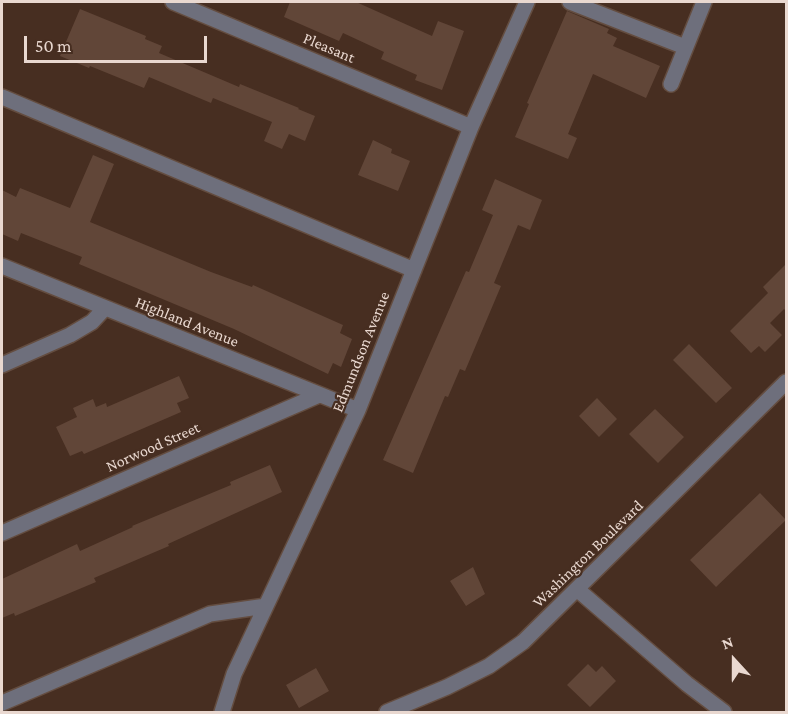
<!DOCTYPE html>
<style>
body{margin:0}
#map{position:relative;width:788px;height:714px;overflow:hidden;background:#472e21;font-family:"Crimson Pro",serif}
canvas{display:block}
.frame{position:absolute;inset:0;border:3px solid #e9d8d0;pointer-events:none}
.north{position:absolute;left:704px;top:630px;width:60px;height:60px;-webkit-text-stroke:4px #472e21;paint-order:stroke;rotate:339deg;font-size:16px;font-weight:700;line-height:24px;text-align:center;color:#e9d8d0}
.north::after{content:'';display:block;margin:auto;width:21px;height:27px;background:#e9d8d0;clip-path:polygon(50% 0,100% 100%,50% 72%,0 100%)}
.scale{position:absolute;left:24px;top:36px;width:183px;height:27px;box-sizing:border-box;border:3px solid #e9d8d0;border-top:0;padding-left:8px;font-size:18px;line-height:21px;white-space:nowrap;color:#e9d8d0;-webkit-text-stroke:4px #472e21;paint-order:stroke}
</style>
<div id="map">
<canvas width="788" height="714"></canvas>
<div class="frame"></div>
<div class="north">N</div>
<div class="scale">50 m</div>
</div>
<script>
const c = document.querySelector('canvas').getContext('2d');
c.lineJoin = 'round';
function paint(path, color) {
  c.fillStyle = color;
  c.fill(path, 'evenodd');
}
function poly(rows) {
  const path = new Path2D();
  for (const r of rows) {
    path.moveTo(r[0], r[1]);
    for (let i = 2; i < r.length; i += 2) path.lineTo(r[i], r[i + 1]);
  }
  return path;
}
function stroke(path, color, width, dash) {
  c.strokeStyle = color;
  c.lineWidth = width;
  c.lineCap = dash ? 'butt' : 'round';
  c.setLineDash(dash || []);
  c.stroke(path);
}
function drawText(font, color, halo, rows, align = 'center') {
  c.font = font + ' "Crimson Pro",serif';
  c.lineWidth = 4.5;
  c.setLineDash([]);
  c.textBaseline = 'middle';
  c.strokeStyle = halo;
  c.fillStyle = color;
  for (const [text, x, y, turn = 0] of rows) {
    c.save();
    c.translate(x, y);
    c.rotate((+turn || 0) * Math.PI / 180);
    c.textAlign = isNaN(turn) ? turn : align;
    if (halo) c.strokeText(text, 0, 0);
    c.fillText(text, 0, 0);
    c.restore();
  }
}
paint(poly([
 [290,2,356,2,432,36,438,21,464,31,442,90,415,80,417,75,381,59,384,52,343,33,339,41,284,17],
 [80,9,146,36,145,39,162,46,159,53,239,87,240,84,299,108,298,109,315,116,305,141,289,134,282,149,264,141,272,122,213,98,211,103,149,77,144,88,90,66,89,68,60,56],
 [567,11,609,29,607,33,617,38,613,46,660,66,646,98,593,74,568,134,577,138,568,159,515,137,529,104,527,103],
 [373,140,392,149,391,153,410,161,398,191,358,175],
 [93,155,114,164,90,222,211,272,252,287,253,285,343,325,340,333,352,339,341,367,333,363,328,374,234,329,79,264,82,257,21,233,18,241,2,234,2,190,16,197,20,188,70,208],
 [495,179,542,200,530,230,518,225,494,283,501,286,465,371,460,369,448,397,445,396,413,473,383,460,466,271,469,272,493,215,482,210],
 [786,264,786,311,784,309,770,323,782,335,765,352,759,346,751,353,730,331,768,293,763,287],
 [689,344,732,388,716,403,673,360],
 [179,376,189,398,177,403,181,412,84,454,82,451,70,456,56,427,77,417,73,408,93,399,96,407,106,403,107,407],
 [597,398,617,419,599,437,579,416],
 [655,409,684,437,658,463,629,434],
 [270,465,282,492,168,544,169,546,94,578,96,582,15,616,14,613,2,618,2,579,77,544,80,551,133,527,132,526,231,485,230,482],
 [760,493,786,520,716,587,690,560],
 [473,567,485,594,466,606,450,581],
 [588,664,596,672,602,666,616,681,590,707,567,685],
 [316,668,329,691,299,708,286,685]
]), '#614638');
const minor = poly([
 [173,2,471,127],
 [570,2,685,47],
 [671,84,704,2],
 [2,97,414,270],
 [2,266,358,410],
 [2,365,70,335,92,322,105,308],
 [2,533,319,395],
 [578,590,687,684,724,712],
 [2,703,210,614,266,606],
 [222,712,234,674,358,410,471,127,527,2],
 [387,712,447,687,489,666,523,642,786,382]
]);
stroke(minor, '#644d40', 18);
stroke(minor, '#6e6f7c', 15);
drawText('16px', '#e9d8d0', '#472e21', [
 ["Pleasant",329,48,23],
 ["Highland Avenue",187,322,22],
 ["Edmundson Avenue",361,352,-68],
 ["Norwood Street",153,447,-24],
 ["Washington Boulevard",588,554,-44]
]);
</script>
